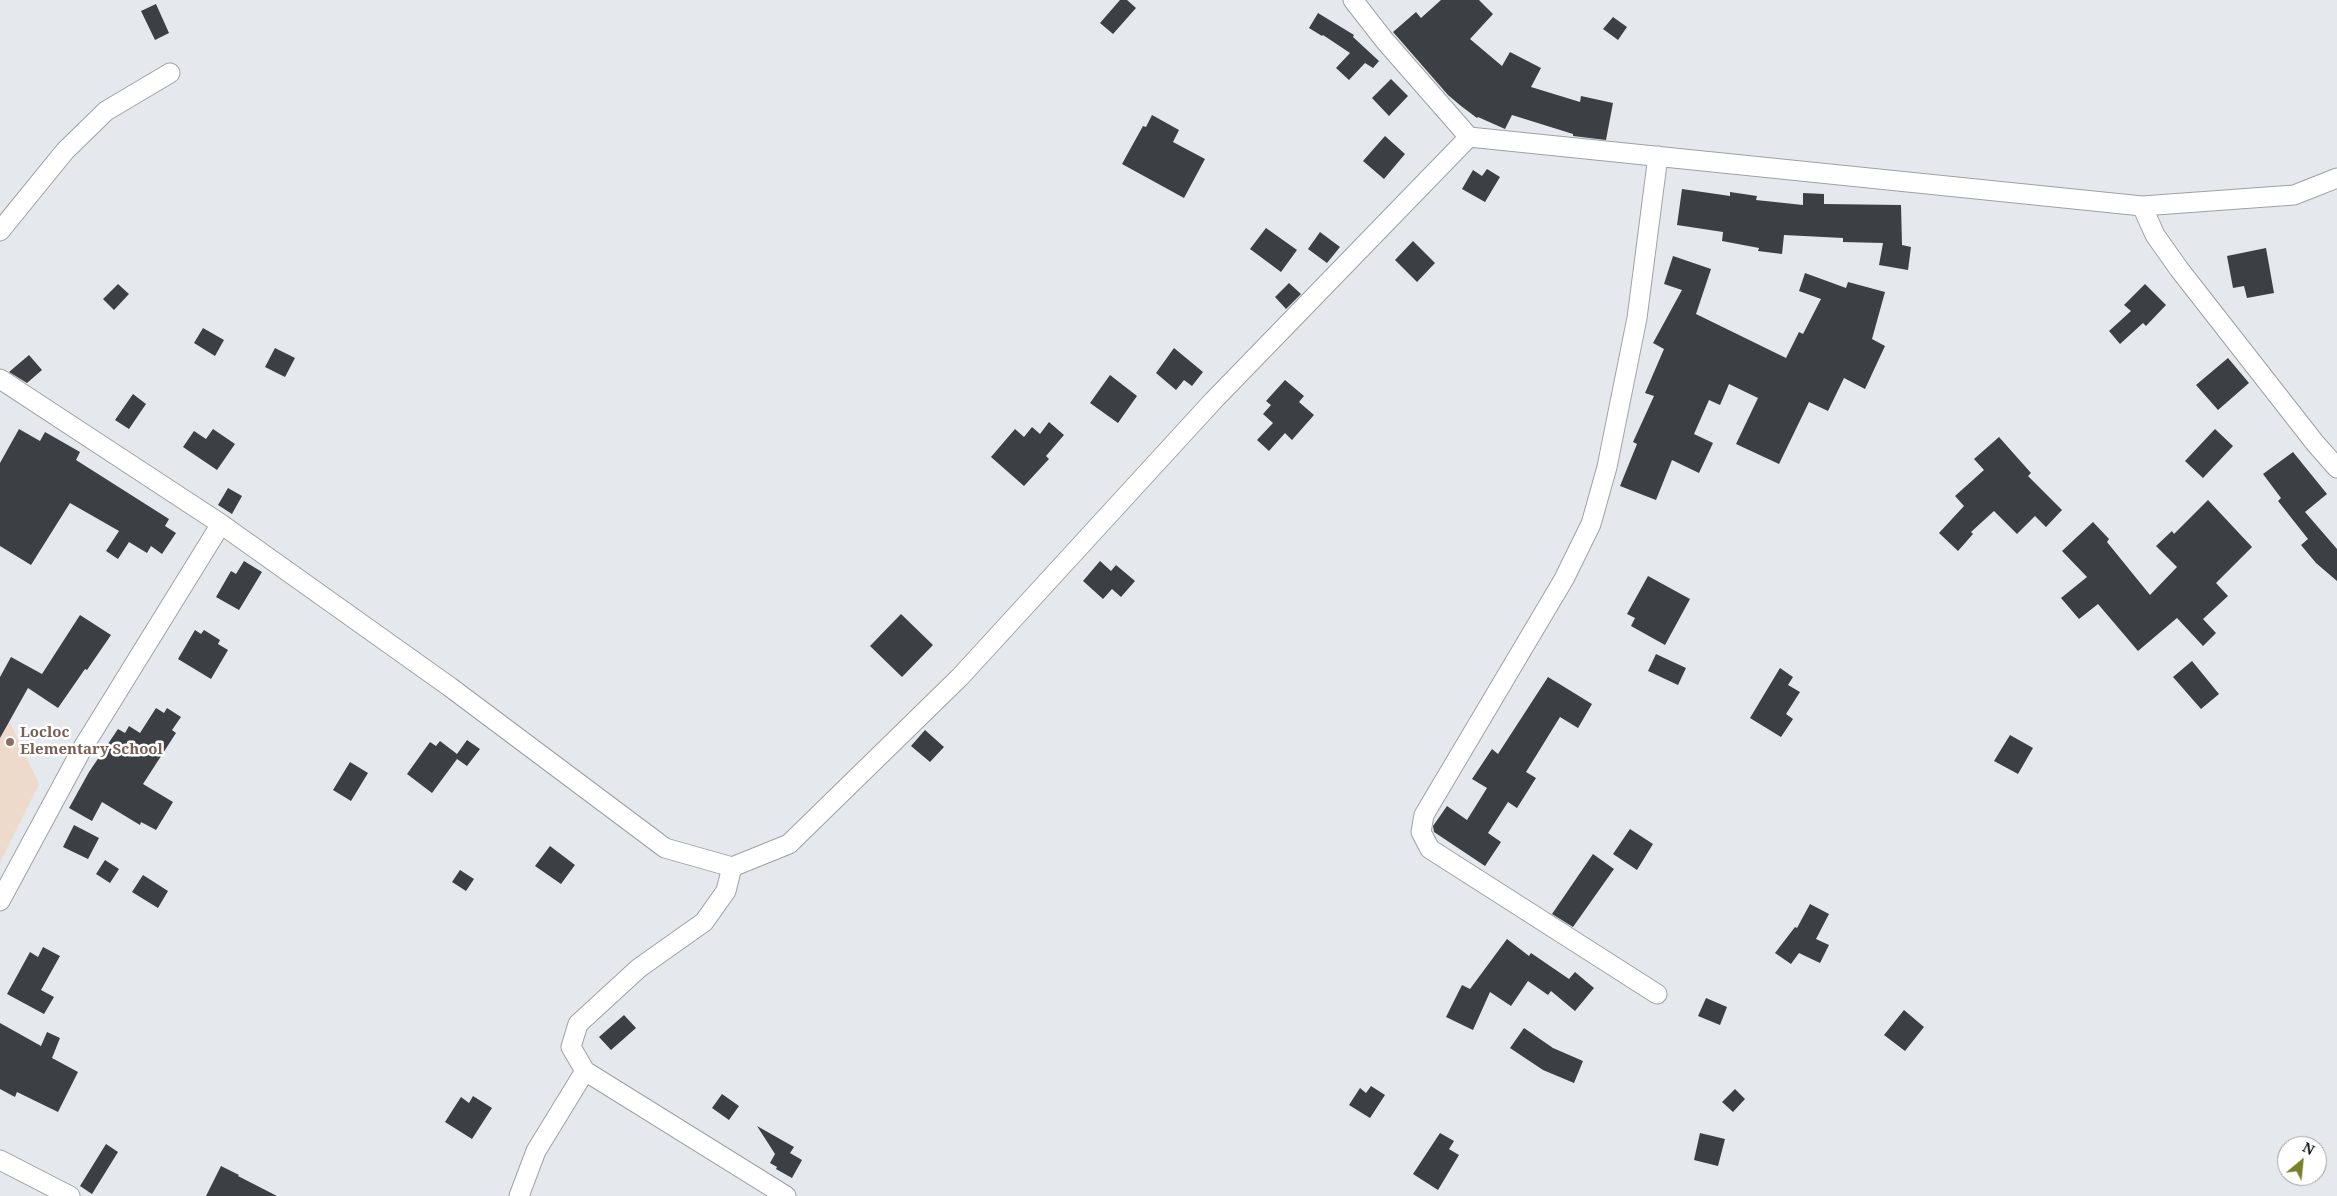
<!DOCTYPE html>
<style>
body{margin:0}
#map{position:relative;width:2337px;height:1196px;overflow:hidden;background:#e5e9ed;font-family:"Noto Serif",serif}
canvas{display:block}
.north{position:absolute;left:2277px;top:1136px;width:50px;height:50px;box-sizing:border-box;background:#fff;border:1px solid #9e9e9f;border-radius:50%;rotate:28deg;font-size:14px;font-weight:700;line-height:20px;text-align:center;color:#0c0d0f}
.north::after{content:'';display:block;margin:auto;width:18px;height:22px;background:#797f2a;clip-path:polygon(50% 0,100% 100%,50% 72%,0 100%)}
</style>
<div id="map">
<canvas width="2337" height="1196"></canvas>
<div class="north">N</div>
</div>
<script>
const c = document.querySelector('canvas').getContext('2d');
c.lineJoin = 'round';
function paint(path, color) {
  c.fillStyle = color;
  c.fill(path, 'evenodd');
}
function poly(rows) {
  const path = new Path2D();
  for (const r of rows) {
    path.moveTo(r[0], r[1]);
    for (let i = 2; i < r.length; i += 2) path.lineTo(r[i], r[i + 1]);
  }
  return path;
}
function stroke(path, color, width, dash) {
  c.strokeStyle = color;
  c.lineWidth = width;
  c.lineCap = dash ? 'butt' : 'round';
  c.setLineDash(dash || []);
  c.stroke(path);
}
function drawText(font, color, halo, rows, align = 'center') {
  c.font = font + ' "Noto Serif",serif';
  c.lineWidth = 5;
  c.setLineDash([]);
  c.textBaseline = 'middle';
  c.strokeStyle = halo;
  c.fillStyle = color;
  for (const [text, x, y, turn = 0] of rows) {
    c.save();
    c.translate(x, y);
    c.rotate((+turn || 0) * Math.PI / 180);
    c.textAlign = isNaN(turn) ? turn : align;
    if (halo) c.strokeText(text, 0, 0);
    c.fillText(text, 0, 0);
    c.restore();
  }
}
paint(poly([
 [0,701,39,784,0,862]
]), '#eedacb');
paint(poly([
 [1120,0,1127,0,1136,8,1113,34,1100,23],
 [1441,0,1479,0,1493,14,1470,39,1502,66,1510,52,1541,68,1531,87,1580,102,1581,96,1613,103,1606,140,1573,136,1573,134,1512,115,1505,129,1478,117,1477,118,1461,106,1448,95,1393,32,1416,12,1421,18],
 [156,4,169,33,155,40,141,11],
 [1318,13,1354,35,1353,37,1379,61,1373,68,1365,63,1349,80,1336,68,1350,53,1323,35,1322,36,1309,28],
 [1613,17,1627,27,1618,40,1603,29],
 [1391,79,1408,96,1389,116,1372,98],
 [1152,115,1179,130,1173,142,1205,159,1184,198,1122,164,1143,126,1146,127],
 [1385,136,1405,154,1384,179,1363,161],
 [1487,169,1500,177,1485,202,1462,189,1473,170,1482,176],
 [1682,189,1730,196,1730,192,1757,196,1756,200,1803,205,1803,193,1824,194,1824,204,1901,205,1902,245,1911,247,1908,270,1879,265,1883,243,1843,242,1843,238,1784,235,1782,254,1758,251,1759,248,1722,241,1723,232,1677,225],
 [1266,228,1297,250,1281,272,1250,249],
 [1320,232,1340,247,1327,263,1308,249],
 [1413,241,1435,263,1417,282,1395,260],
 [2266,248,2274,293,2247,298,2244,286,2233,288,2227,256],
 [1673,256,1711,269,1696,314,1786,358,1799,332,1803,334,1821,299,1799,291,1805,273,1846,288,1848,282,1885,292,1872,339,1885,346,1865,389,1844,378,1828,411,1809,402,1779,464,1736,444,1758,398,1729,384,1720,405,1709,400,1694,434,1713,443,1699,473,1672,460,1656,500,1620,486,1637,444,1633,442,1654,396,1645,393,1664,349,1653,343,1682,290,1664,284],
 [1289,283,1301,294,1286,309,1275,297],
 [118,284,129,294,114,310,103,299],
 [2145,284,2166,305,2146,326,2143,323,2120,344,2109,331,2131,311,2124,305],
 [203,328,224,340,215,356,194,343],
 [275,348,295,358,285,377,265,367],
 [1174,348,1203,372,1192,386,1184,380,1176,390,1156,373],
 [29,355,42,370,27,383,9,372],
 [2228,358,2249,383,2218,410,2196,385],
 [1110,375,1137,396,1118,423,1090,403],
 [1285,380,1304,396,1299,402,1314,415,1292,440,1285,433,1269,451,1257,440,1273,423,1263,414,1271,405,1266,401],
 [133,394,146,404,129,429,115,420],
 [1049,422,1064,435,1046,456,1049,459,1024,486,991,457,1015,429,1024,437,1032,427,1040,434],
 [19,429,40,441,45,432,80,452,76,460,169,519,165,526,176,533,162,554,151,546,147,553,129,542,118,559,106,551,119,531,70,503,31,565,0,546,0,463],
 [213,429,235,444,217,470,183,447,194,431,206,439],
 [2215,429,2233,446,2203,478,2185,461],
 [1999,437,2031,473,2028,476,2062,510,2046,527,2035,516,2017,534,1994,511,1971,532,1973,534,1958,551,1939,533,1964,506,1955,496,1984,470,1974,459],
 [2293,452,2327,494,2305,512,2337,549,2337,581,2316,563,2301,545,2308,539,2278,501,2281,498,2263,474],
 [228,488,242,496,232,514,218,505],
 [2208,500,2252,547,2216,583,2228,596,2203,619,2216,633,2203,646,2177,618,2138,651,2098,604,2079,619,2061,598,2087,577,2062,551,2093,522,2109,539,2107,542,2150,595,2177,567,2156,546,2172,531,2174,534],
 [244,561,262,572,239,610,216,597,231,571,236,574],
 [1100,561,1111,571,1116,565,1135,581,1121,597,1112,589,1103,599,1083,581],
 [1648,576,1690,599,1665,645,1631,626,1635,618,1627,614],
 [901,614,933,645,902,677,870,646],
 [80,615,111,635,87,670,85,669,58,708,28,688,0,738,0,677,11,657,42,674],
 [195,630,201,634,204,630,220,640,218,644,228,650,211,679,178,659],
 [1656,654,1686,668,1678,685,1648,671],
 [2192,661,2219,694,2201,709,2173,677],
 [1780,668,1793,677,1788,685,1800,692,1786,714,1793,719,1781,737,1750,718],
 [1548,677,1592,704,1578,728,1560,717,1526,772,1536,778,1517,808,1508,802,1488,833,1501,842,1485,866,1434,832,1433,826,1447,806,1467,820,1487,788,1472,779,1492,749,1498,754],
 [156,708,164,713,167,708,181,717,172,730,176,733,143,784,173,802,156,830,141,822,140,825,102,802,92,821,69,808,89,772,118,729,125,733,129,726,140,733],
 [925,730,944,747,930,762,911,746],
 [2010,735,2033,748,2018,774,1994,761],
 [467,740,480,749,467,766,457,759,432,793,407,774,430,742,436,746,440,741,457,754],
 [350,762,368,773,351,801,333,790],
 [74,825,99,838,88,859,63,847],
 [1630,829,1653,844,1637,870,1613,854],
 [550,846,575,865,561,884,535,866],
 [1593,854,1614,869,1573,927,1552,914],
 [105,860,119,869,110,883,96,874],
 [460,870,474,879,466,891,452,882],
 [143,875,168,891,158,908,132,892],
 [1810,904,1829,914,1816,939,1829,945,1820,963,1799,953,1791,964,1775,953,1795,927,1797,928],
 [1507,939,1529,956,1531,953,1569,979,1575,972,1594,988,1575,1011,1551,991,1548,995,1528,981,1511,1006,1490,992,1473,1030,1446,1017,1462,985,1470,989],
 [43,947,60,956,41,990,54,997,44,1014,7,994,30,952,38,957],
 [1706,998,1727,1007,1720,1025,1698,1016],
 [1904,1010,1924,1027,1905,1051,1884,1035],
 [624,1015,636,1028,611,1050,599,1037],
 [0,1023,41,1046,47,1032,60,1038,52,1058,78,1072,58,1112,17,1092,15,1097,0,1089],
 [1524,1028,1553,1048,1583,1061,1574,1083,1543,1070,1510,1048],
 [1371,1086,1385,1095,1370,1118,1349,1105,1360,1088,1366,1093],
 [1735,1089,1745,1099,1733,1112,1722,1102],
 [722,1094,739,1106,729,1120,712,1108],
 [473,1096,492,1108,472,1139,445,1122,461,1097,469,1103],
 [757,1126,794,1147,790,1153,802,1160,792,1178,776,1169,777,1167,770,1163,775,1154],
 [1440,1133,1454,1141,1449,1149,1459,1155,1438,1190,1413,1174],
 [1700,1133,1725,1139,1718,1166,1694,1160],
 [106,1144,118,1152,92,1194,80,1186],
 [221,1166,239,1175,238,1176,277,1196,206,1196]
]), '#3c3f43');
const minor = poly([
 [1353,0,1385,41,1469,137,2142,206,2294,195,2337,178],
 [2142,206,2155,235,2179,269,2315,443,2337,468],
 [0,231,65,151,106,111,170,73],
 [0,379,221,524,450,687,665,848,732,867,789,844,960,677,1213,401,1469,137],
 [732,867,726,891,704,922,639,968,578,1024,571,1047,585,1071,786,1196],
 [0,901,82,749,221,524],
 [1657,994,1430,849,1421,832,1424,815,1564,579,1591,524,1607,467,1637,318,1658,156],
 [0,1160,70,1196],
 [519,1196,536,1151,585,1071]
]);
stroke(minor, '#9da1a5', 21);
stroke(minor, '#fff', 19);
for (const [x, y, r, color] of [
 [10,742,5,"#8d6e63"]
]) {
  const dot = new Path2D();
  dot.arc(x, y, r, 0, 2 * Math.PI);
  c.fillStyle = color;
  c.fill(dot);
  stroke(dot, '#fff', 2);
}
drawText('bold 15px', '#785e54', '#fff', [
 ["Locloc",20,733],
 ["Elementary School",20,750]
], 'left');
</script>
